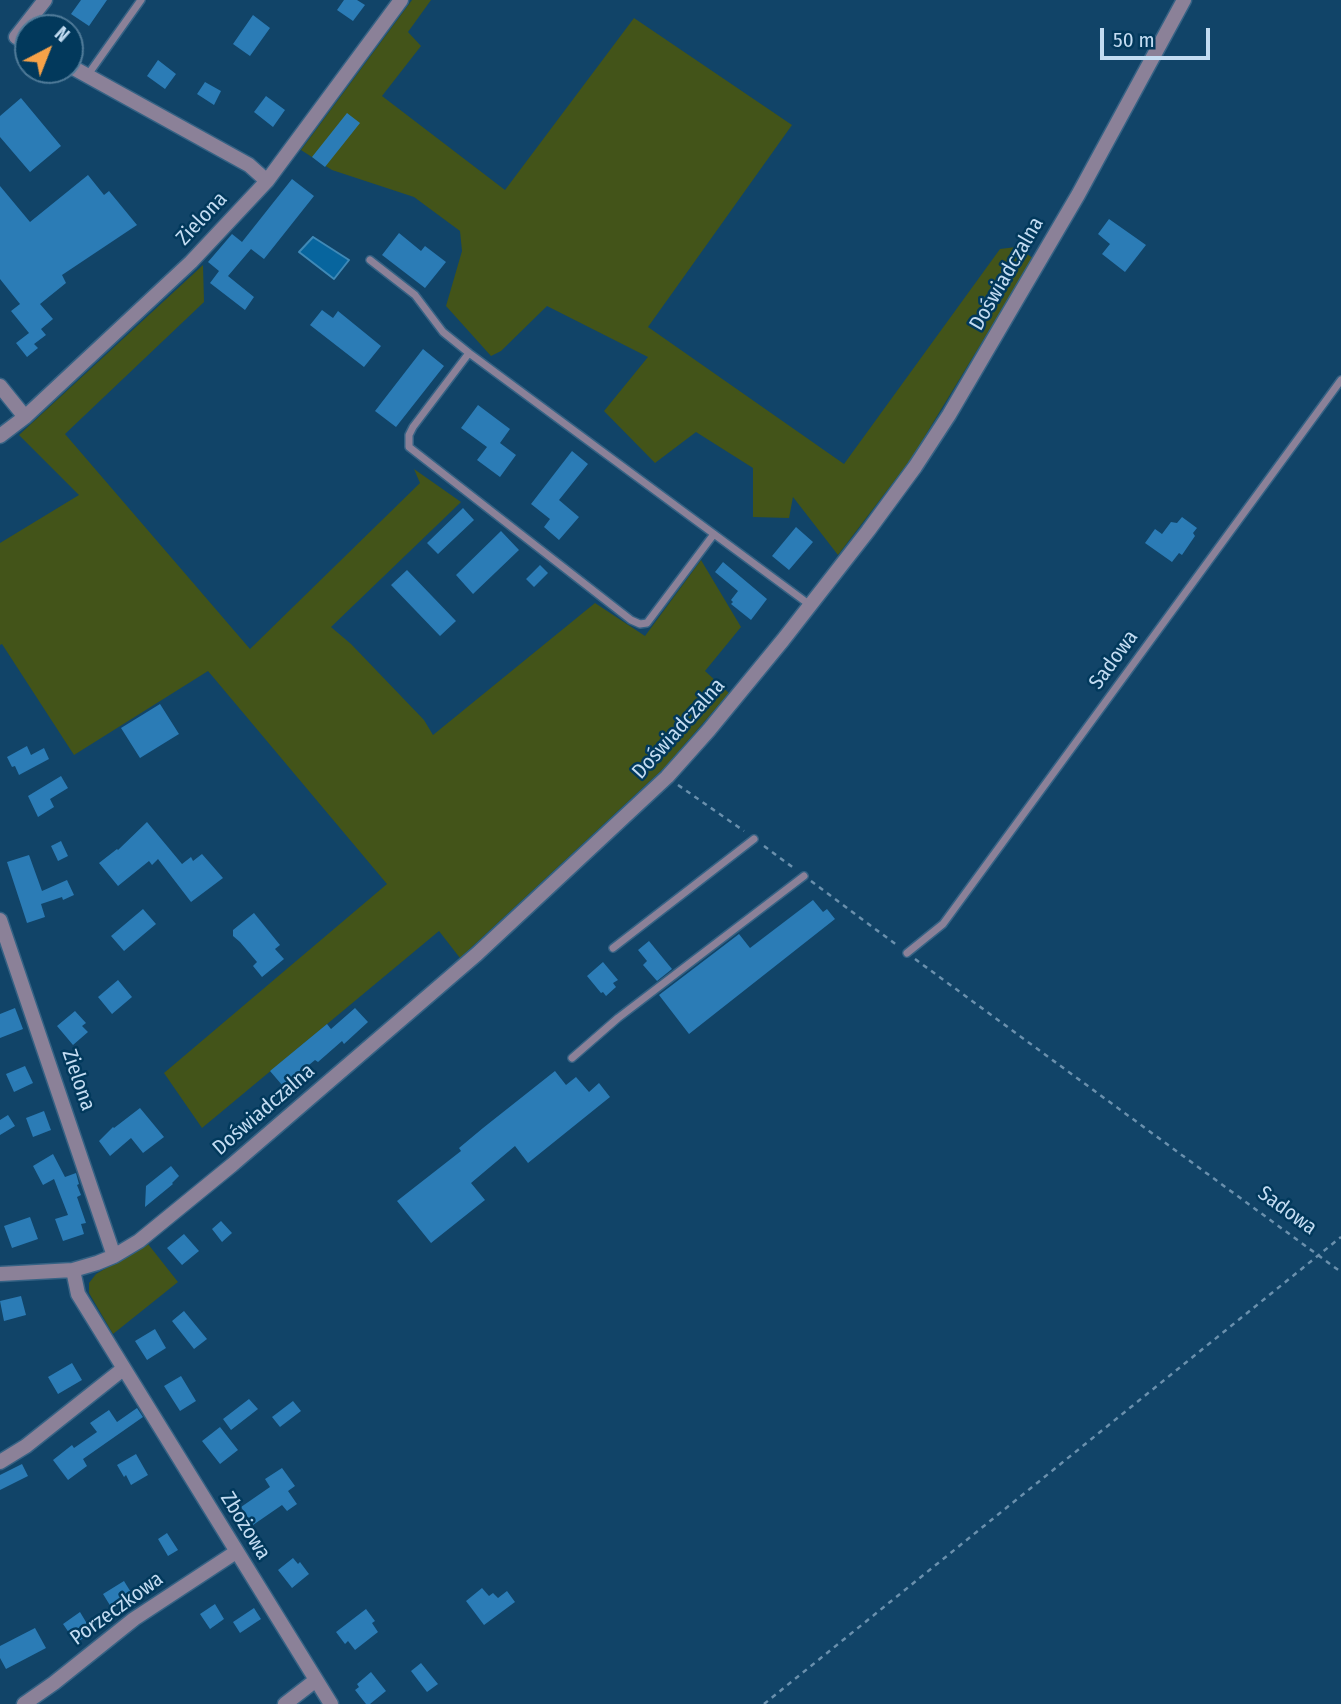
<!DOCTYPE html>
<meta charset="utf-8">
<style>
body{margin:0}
#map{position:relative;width:1341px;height:1704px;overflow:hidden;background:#114468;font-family:"Fira Sans Condensed",sans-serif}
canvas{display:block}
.north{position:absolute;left:14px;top:14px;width:70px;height:70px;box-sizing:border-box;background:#02395c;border:2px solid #4f7a98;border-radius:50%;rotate:42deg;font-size:19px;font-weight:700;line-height:28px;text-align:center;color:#c3dcf2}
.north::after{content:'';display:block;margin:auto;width:24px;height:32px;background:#f7a248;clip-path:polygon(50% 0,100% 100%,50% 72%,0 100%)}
.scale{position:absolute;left:1100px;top:28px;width:110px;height:32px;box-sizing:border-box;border:4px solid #c3dcf2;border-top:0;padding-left:9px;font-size:21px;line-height:24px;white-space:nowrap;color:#c3dcf2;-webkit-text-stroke:5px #02395c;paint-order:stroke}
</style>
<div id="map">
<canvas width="1341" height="1704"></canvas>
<div class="north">N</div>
<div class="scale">50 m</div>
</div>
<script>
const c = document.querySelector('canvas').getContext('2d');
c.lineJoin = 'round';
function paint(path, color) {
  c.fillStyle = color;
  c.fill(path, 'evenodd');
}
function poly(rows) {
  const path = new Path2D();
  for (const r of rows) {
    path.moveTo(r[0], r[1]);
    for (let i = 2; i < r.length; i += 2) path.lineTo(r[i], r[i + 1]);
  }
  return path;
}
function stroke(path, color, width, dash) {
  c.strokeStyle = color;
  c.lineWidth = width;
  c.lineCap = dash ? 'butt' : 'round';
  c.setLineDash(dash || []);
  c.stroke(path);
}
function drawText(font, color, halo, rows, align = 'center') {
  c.font = font + ' "Fira Sans Condensed",sans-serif';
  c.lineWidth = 5;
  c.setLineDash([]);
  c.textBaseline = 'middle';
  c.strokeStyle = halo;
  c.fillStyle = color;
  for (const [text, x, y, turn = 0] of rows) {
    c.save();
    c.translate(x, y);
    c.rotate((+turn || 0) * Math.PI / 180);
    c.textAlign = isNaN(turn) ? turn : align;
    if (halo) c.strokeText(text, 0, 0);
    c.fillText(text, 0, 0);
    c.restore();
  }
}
paint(poly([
 [412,0,431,0,408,32,421,46,382,96,505,190,634,18,792,125,648,327,844,464,1000,249,1016,247,1033,258,911,459,838,555,793,497,789,518,753,517,753,468,696,432,655,463,604,411,648,357,547,306,501,351,491,356,446,306,462,251,460,231,414,197,332,170,301,150],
 [203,265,204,302,65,434,250,649,420,483,414,469,461,502,331,627,351,644,424,720,433,735,595,603,645,636,701,560,741,627,705,671,729,693,665,767,460,958,439,931,202,1128,164,1073,387,884,208,671,74,755,2,644,0,645,0,543,79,495,19,435],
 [148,1244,178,1282,113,1334,89,1293,89,1283,96,1274]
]), '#435419');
const water = poly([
 [313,237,349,260,334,279,299,252,313,237]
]);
paint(water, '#07659e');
stroke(water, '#3f89b7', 2);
paint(poly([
 [81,0,107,0,89,26,71,14],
 [344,0,357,0,365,5,353,21,337,10],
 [253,15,270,28,250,56,233,44],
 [158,60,176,74,165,89,147,76],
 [205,82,221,91,214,105,197,94],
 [266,96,285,110,273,127,254,112],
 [21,98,61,146,30,172,0,137,0,116],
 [347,113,360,123,325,167,312,157],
 [88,175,104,195,109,191,137,225,62,275,66,283,40,304,53,319,41,329,46,335,34,344,38,348,27,357,16,343,29,333,11,311,20,304,0,279,0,186,30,222],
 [292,179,314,196,264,259,251,249,228,276,254,297,245,310,210,283,219,271,208,262,232,234,242,242],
 [1109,219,1146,245,1125,272,1102,254,1110,244,1098,234],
 [399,233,421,251,425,246,446,262,425,288,382,255],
 [322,310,333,318,338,311,381,346,364,367,310,325],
 [423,349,444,366,396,427,375,411],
 [478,405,510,429,500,443,516,455,500,477,477,460,487,447,461,428],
 [572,451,588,464,559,500,579,517,559,540,544,527,550,519,531,504],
 [463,508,474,520,438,554,427,543],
 [1182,517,1197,528,1193,533,1195,536,1182,555,1179,553,1172,562,1145,543,1155,529,1162,534,1171,522,1177,523],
 [796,527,813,542,789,570,772,556],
 [501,531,519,550,473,594,456,575],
 [723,562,767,599,751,620,731,604,733,602,731,600,738,591,715,572],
 [540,565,548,573,534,587,526,579],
 [407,570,456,621,440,636,391,585],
 [160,704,179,734,140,758,121,728],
 [27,746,31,755,44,748,49,759,19,775,15,766,12,767,7,757],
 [61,776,68,788,50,799,54,807,38,817,28,796],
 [147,822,182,864,191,857,193,861,202,854,223,878,191,902,158,859,152,865,149,861,118,886,99,863,117,849,118,850],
 [61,841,68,856,58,861,51,846],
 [29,855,42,891,67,880,74,895,63,900,62,897,41,904,45,917,27,923,7,862],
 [813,900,823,912,827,909,835,919,689,1034,659,995,739,934,750,948],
 [143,909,156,924,124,951,111,936],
 [254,913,280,945,275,949,284,959,262,977,253,966,257,962,240,942,233,936,233,930],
 [649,941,672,969,657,981,643,965,647,961,638,950],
 [603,962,618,980,613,983,616,987,606,996,603,992,601,993,587,976],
 [118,980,132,997,112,1014,98,997],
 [15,1008,23,1029,0,1038,0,1014],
 [355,1008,368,1022,344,1044,342,1041,318,1062,315,1060,298,1074,303,1079,288,1092,270,1071,327,1024,331,1029],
 [75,1011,86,1023,82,1026,88,1032,73,1045,57,1026],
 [25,1066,33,1083,14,1092,6,1074],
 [555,1071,566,1085,576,1077,589,1092,599,1083,610,1097,528,1163,515,1146,471,1183,485,1200,431,1243,397,1201,461,1151,459,1148,483,1128],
 [140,1108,164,1137,143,1153,131,1138,110,1156,99,1141,113,1127,114,1128],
 [44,1111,51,1130,33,1137,26,1118],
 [8,1115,15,1126,0,1135,0,1120],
 [53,1154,65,1177,76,1173,79,1184,77,1185,81,1195,77,1197,86,1223,81,1224,84,1234,63,1241,55,1219,68,1215,54,1179,43,1185,33,1166],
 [171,1166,179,1176,172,1183,173,1184,145,1207,146,1186],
 [30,1217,38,1239,12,1248,4,1226],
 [221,1221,232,1233,222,1242,212,1229],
 [184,1234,199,1251,182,1265,167,1248],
 [21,1296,26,1315,4,1321,0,1301],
 [184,1311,207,1339,194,1349,172,1321],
 [155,1329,166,1348,147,1360,135,1341],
 [72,1363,82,1380,58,1394,48,1377],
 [181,1376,196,1401,180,1411,164,1386],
 [249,1399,258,1409,231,1430,223,1419],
 [293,1401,301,1411,280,1427,272,1417],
 [137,1408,143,1417,83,1459,87,1466,68,1480,53,1460,72,1445,74,1448,97,1432,90,1423,109,1410,117,1422],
 [220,1427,238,1450,220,1464,202,1441],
 [136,1454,148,1475,131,1485,126,1475,124,1477,117,1465],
 [22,1464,28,1476,0,1490,0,1475],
 [282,1468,295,1486,288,1491,297,1504,287,1511,282,1505,253,1525,241,1507,270,1487,265,1479],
 [167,1533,178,1550,168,1556,158,1539],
 [293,1558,298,1564,300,1562,309,1574,292,1588,278,1570],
 [124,1581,132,1594,111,1607,103,1594],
 [482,1588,489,1596,493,1593,498,1598,507,1591,515,1602,484,1625,466,1601],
 [215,1604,224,1619,210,1629,200,1614],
 [254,1608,261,1619,240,1633,233,1622],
 [366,1609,375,1621,372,1623,378,1632,355,1650,348,1641,345,1644,336,1632],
 [80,1612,92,1632,76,1643,63,1624],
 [35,1628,46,1648,6,1669,0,1658,0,1646],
 [421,1663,438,1684,427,1692,411,1671],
 [371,1672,386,1691,370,1704,366,1704,355,1690,359,1687,357,1684]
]), '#2b7cb6');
const service = poly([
 [87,76,141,0],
 [370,260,415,295,443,332,469,353,810,605],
 [469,353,413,427,409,435,409,447,631,620,640,624,647,623,714,534],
 [613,948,754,839],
 [907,953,943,924,1341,380],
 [572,1058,618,1018,804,876]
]);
const minor = poly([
 [28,44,16,37,45,0],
 [70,66,249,165,267,181],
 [0,386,25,417],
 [0,436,25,417,191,262,267,181,401,0],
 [0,920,114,1256],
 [73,1270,78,1294,331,1704],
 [0,1274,73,1270,97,1263,114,1256,139,1241,232,1165,477,954,667,777,709,730,783,640,868,531,915,467,949,415,1078,195,1184,0],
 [0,1462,26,1446,123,1369],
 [24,1704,54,1683,134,1619,236,1552],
 [285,1704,316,1680]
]);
stroke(service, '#356284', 10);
stroke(minor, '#356284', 17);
stroke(poly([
 [678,785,744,831],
 [764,846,795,869],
 [811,881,898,946],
 [915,959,1341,1272],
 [764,1704,1341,1237]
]), '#6a90ad', 2.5, [5, 5]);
stroke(service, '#8b8198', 7);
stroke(minor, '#8b8198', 14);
drawText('21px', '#c3dcf2', '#02395c', [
 ["Zielona",202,219,-47],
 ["Doświadczalna",1007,274,-60],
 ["Sadowa",1114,660,-54],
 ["Doświadczalna",679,729,-48],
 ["Zielona",78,1080,71],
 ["Doświadczalna",264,1110,-41],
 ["Sadowa",1287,1211,36],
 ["Zbożowa",245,1526,58],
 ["Porzeczkowa",117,1609,-36]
]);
</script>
